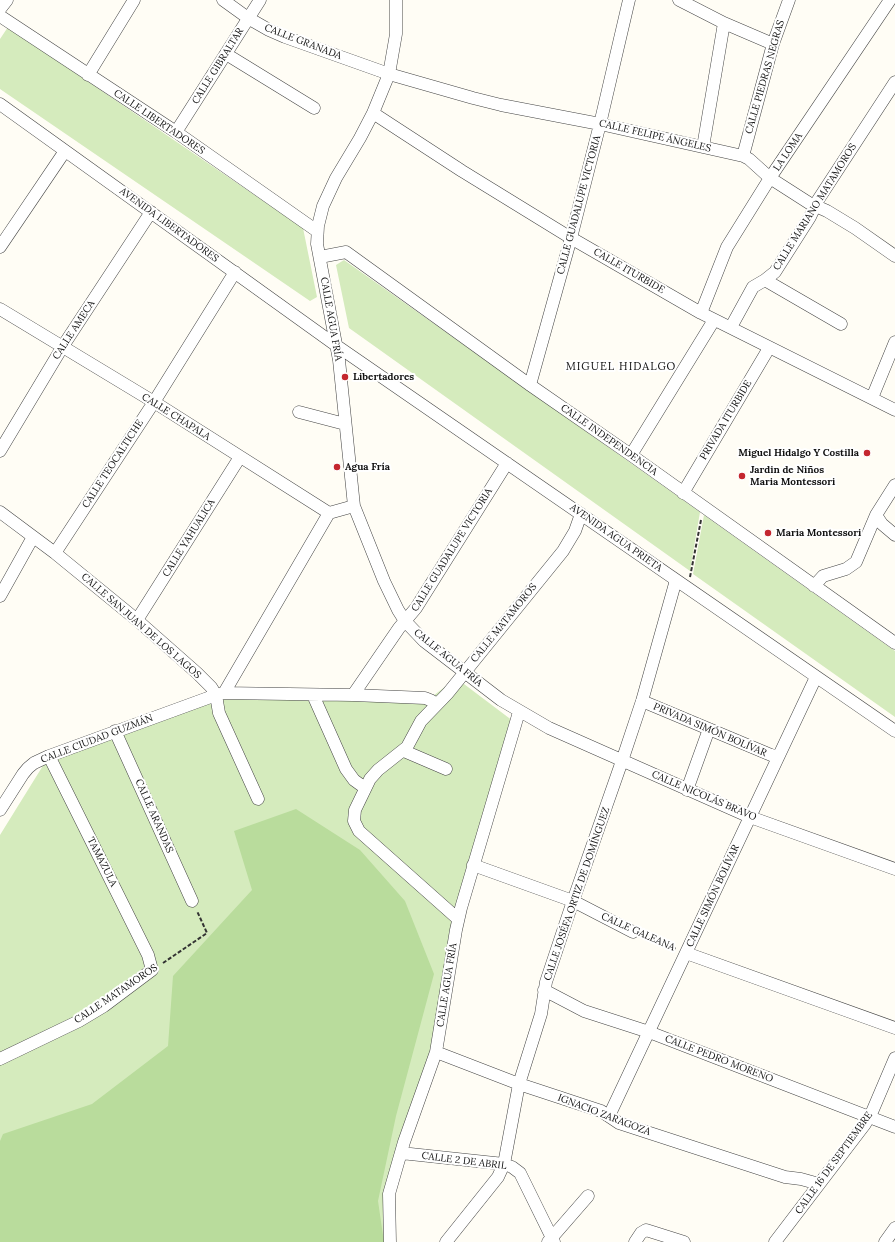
<!DOCTYPE html>
<meta charset="utf-8">
<style>
body{margin:0}
canvas{display:block;background:#fffdf5}
</style>
<canvas width="895" height="1242"></canvas>
<script>
const c = document.querySelector('canvas').getContext('2d');
c.lineJoin = 'round';
function paint(path, color) {
  c.fillStyle = color;
  c.fill(path, 'evenodd');
}
function poly(rows) {
  const path = new Path2D();
  for (const r of rows) {
    path.moveTo(r[0], r[1]);
    for (let i = 2; i < r.length; i += 2) path.lineTo(r[i], r[i + 1]);
  }
  return path;
}
function stroke(path, color, width, dash) {
  c.strokeStyle = color;
  c.lineWidth = width;
  c.lineCap = dash ? 'butt' : 'round';
  c.setLineDash(dash || []);
  c.stroke(path);
}
function drawText(font, color, halo, rows, align = 'center') {
  c.font = font + ' Lora,serif';
  c.lineWidth = 4;
  c.setLineDash([]);
  c.textBaseline = 'middle';
  c.strokeStyle = halo;
  c.fillStyle = color;
  for (const [text, x, y, turn = 0] of rows) {
    c.save();
    c.translate(x, y);
    c.rotate((+turn || 0) * Math.PI / 180);
    c.textAlign = isNaN(turn) ? turn : align;
    if (halo) c.strokeText(text, 0, 0);
    c.fillText(text, 0, 0);
    c.restore();
  }
}
paint(poly([
 [8,27,303,228,317,297,310,301,0,89,0,39],
 [344,260,700,512,690,571,349,328,336,265],
 [704,515,895,651,895,717,693,574],
 [456,678,513,721,458,928,439,1037,387,1210,393,1242,0,1242,0,835,44,764,225,694,433,696]
]), '#d5ebbd');
paint(poly([
 [296,809,360,850,405,901,434,974,396,1116,378,1201,384,1242,0,1242,0,1141,3,1134,92,1104,168,1046,173,976,252,890,234,831]
]), '#b9dc9c');
const minor = poly([
 [223,0,248,18,269,30,285,37,389,74,473,98,501,105,600,124,743,156,749,159,770,178,809,203,827,211,855,228,895,256],
 [396,0,396,34,389,74,373,113,360,138,336,178,323,206,318,226,317,244,339,360,354,506,384,581,398,610,405,621,424,641,501,700,549,728,750,817,895,869],
 [679,0,724,23,773,44],
 [0,9,7,0],
 [0,16,176,132,317,231],
 [226,54,314,108],
 [88,75,134,0],
 [0,104,337,346,895,731],
 [373,113,462,171,571,238,701,313,895,410],
 [176,132,260,0],
 [703,147,724,23],
 [743,156,773,44,789,0],
 [0,247,65,151],
 [320,257,346,252,530,385,631,455,895,643],
 [765,280,841,324],
 [0,309,154,402,329,513,354,506],
 [701,313,727,247,770,178,890,0],
 [731,327,753,287,765,280,775,272,810,217,818,200,895,82],
 [530,385,571,238,600,124,629,0],
 [872,398,895,342],
 [299,412,345,424],
 [0,451,63,346,151,212],
 [631,455,714,320],
 [683,493,769,348],
 [0,512,55,553,137,620,197,673,211,687,216,695,219,713,258,799],
 [876,515,882,524,895,535],
 [55,553,154,402,235,272],
 [814,586,823,576,846,569,856,562,876,515,895,485],
 [0,596,33,537],
 [137,620,240,457],
 [224,693,329,513],
 [313,695,346,769,354,780,365,788],
 [353,695,399,628,416,608,507,463],
 [642,701,771,755,776,756,779,755],
 [115,731,192,901],
 [404,751,446,769],
 [687,790,709,729],
 [0,810,23,774,28,768,34,763,49,756,216,695,224,693,353,695,425,698,430,700,437,704],
 [473,865,573,901,633,932],
 [458,919,359,831,354,821,355,810,370,779,378,770,407,747,421,721,448,693,563,551,575,531,581,514],
 [686,953,895,1028],
 [544,990,584,1011,649,1032,895,1127],
 [436,1052,519,1084,601,1111,619,1123,785,1177,801,1179,819,1184],
 [0,1059,79,1021,104,1006,152,970,148,955,49,756],
 [609,1116,816,677],
 [401,1153,504,1164,512,1167,520,1173,554,1242],
 [390,1242,389,1194,404,1142,436,1052,456,930,461,908,519,712],
 [446,1242,498,1177,504,1164,519,1084,541,1014,546,982,573,901,622,761,642,701,676,580],
 [548,1242,588,1196],
 [635,1242,641,1233,646,1230,684,1242],
 [775,1242,865,1124,872,1112,895,1058],
 [885,1242,895,1228]
]);
stroke(minor, '#444', 13);
stroke(poly([
 [690,577,701,520],
 [644,936,676,949],
 [163,963,207,933,197,911]
]), '#333', 2, [4, 2]);
stroke(minor, '#fff', 12);
for (const [x, y, r, color] of [
 [345,377,4,"#c4262e"],
 [867,453,4,"#c4262e"],
 [337,467,4,"#c4262e"],
 [742,476,4,"#c4262e"],
 [768,533,4,"#c4262e"]
]) {
  const dot = new Path2D();
  dot.arc(x, y, r, 0, 2 * Math.PI);
  c.fillStyle = color;
  c.fill(dot);
  stroke(dot, '#fff', 1.5);
}
drawText('10px', '#111', '#fff', [
 ["CALLE GRANADA",303,42,21],
 ["CALLE GIBRALTAR",218,66,-58],
 ["CALLE PIEDRAS NEGRAS",765,77,-74],
 ["CALLE LIBERTADORES",159,122,34],
 ["CALLE FELIPE ÁNGELES",655,136,13],
 ["LA LOMA",788,152,-56],
 ["CALLE GUADALUPE VICTORIA",579,205,-75],
 ["CALLE MARIANO MATAMOROS",815,207,-58],
 ["AVENIDA LIBERTADORES",169,225,36],
 ["CALLE ITURBIDE",629,271,30],
 ["CALLE AGUA FRÍA",331,319,80],
 ["CALLE AMECA",74,330,-57],
 ["CALLE CHAPALA",176,417,32],
 ["PRIVADA ITURBIDE",726,420,-59],
 ["CALLE INDEPENDENCIA",609,440,35],
 ["CALLE TEOCALTICHE",113,464,-57],
 ["CALLE YAHUALICA",189,538,-58],
 ["AVENIDA AGUA PRIETA",616,538,35],
 ["CALLE GUADALUPE VICTORIA",452,550,-58],
 ["CALLE MATAMOROS",504,623,-51],
 ["CALLE SAN JUAN DE LOS LAGOS",141,626,41],
 ["CALLE AGUA FRÍA",448,658,39],
 ["PRIVADA SIMÓN BOLÍVAR",710,730,23],
 ["CALLE CIUDAD GUZMÁN",97,739,-21],
 ["CALLE NICOLÁS BRAVO",704,796,23],
 ["CALLE ARANDAS",154,816,66],
 ["TAMAZULA",102,862,63],
 ["CALLE JOSÉFA ORTIZ DE DOMÍNGUEZ",577,894,-71],
 ["CALLE SIMÓN BOLÍVAR",713,896,-65],
 ["CALLE GALEANA",638,932,24],
 ["CALLE AGUA FRÍA",447,985,-81],
 ["CALLE MATAMOROS",116,994,-34],
 ["CALLE PEDRO MORENO",719,1059,21],
 ["IGNACIO ZARAGOZA",604,1115,21],
 ["CALLE 2 DE ABRIL",464,1161,7],
 ["CALLE 16 DE SEPTIEMBRE",834,1163,-54]
]);
drawText('bold 10px', '#111', '#fff', [
 ["Libertadores",353,377],
 ["Miguel Hidalgo Y Costilla",859,453,"right"],
 ["Agua Fría",345,467],
 ["Jardin de Niños",750,470],
 ["Maria Montessori",750,482],
 ["Maria Montessori",776,533]
], 'left');
c.letterSpacing = '1px';
drawText('11px', '#111', '#fff', [
 ["MIGUEL HIDALGO",621,367]
]);
c.letterSpacing = '0px';
</script>
